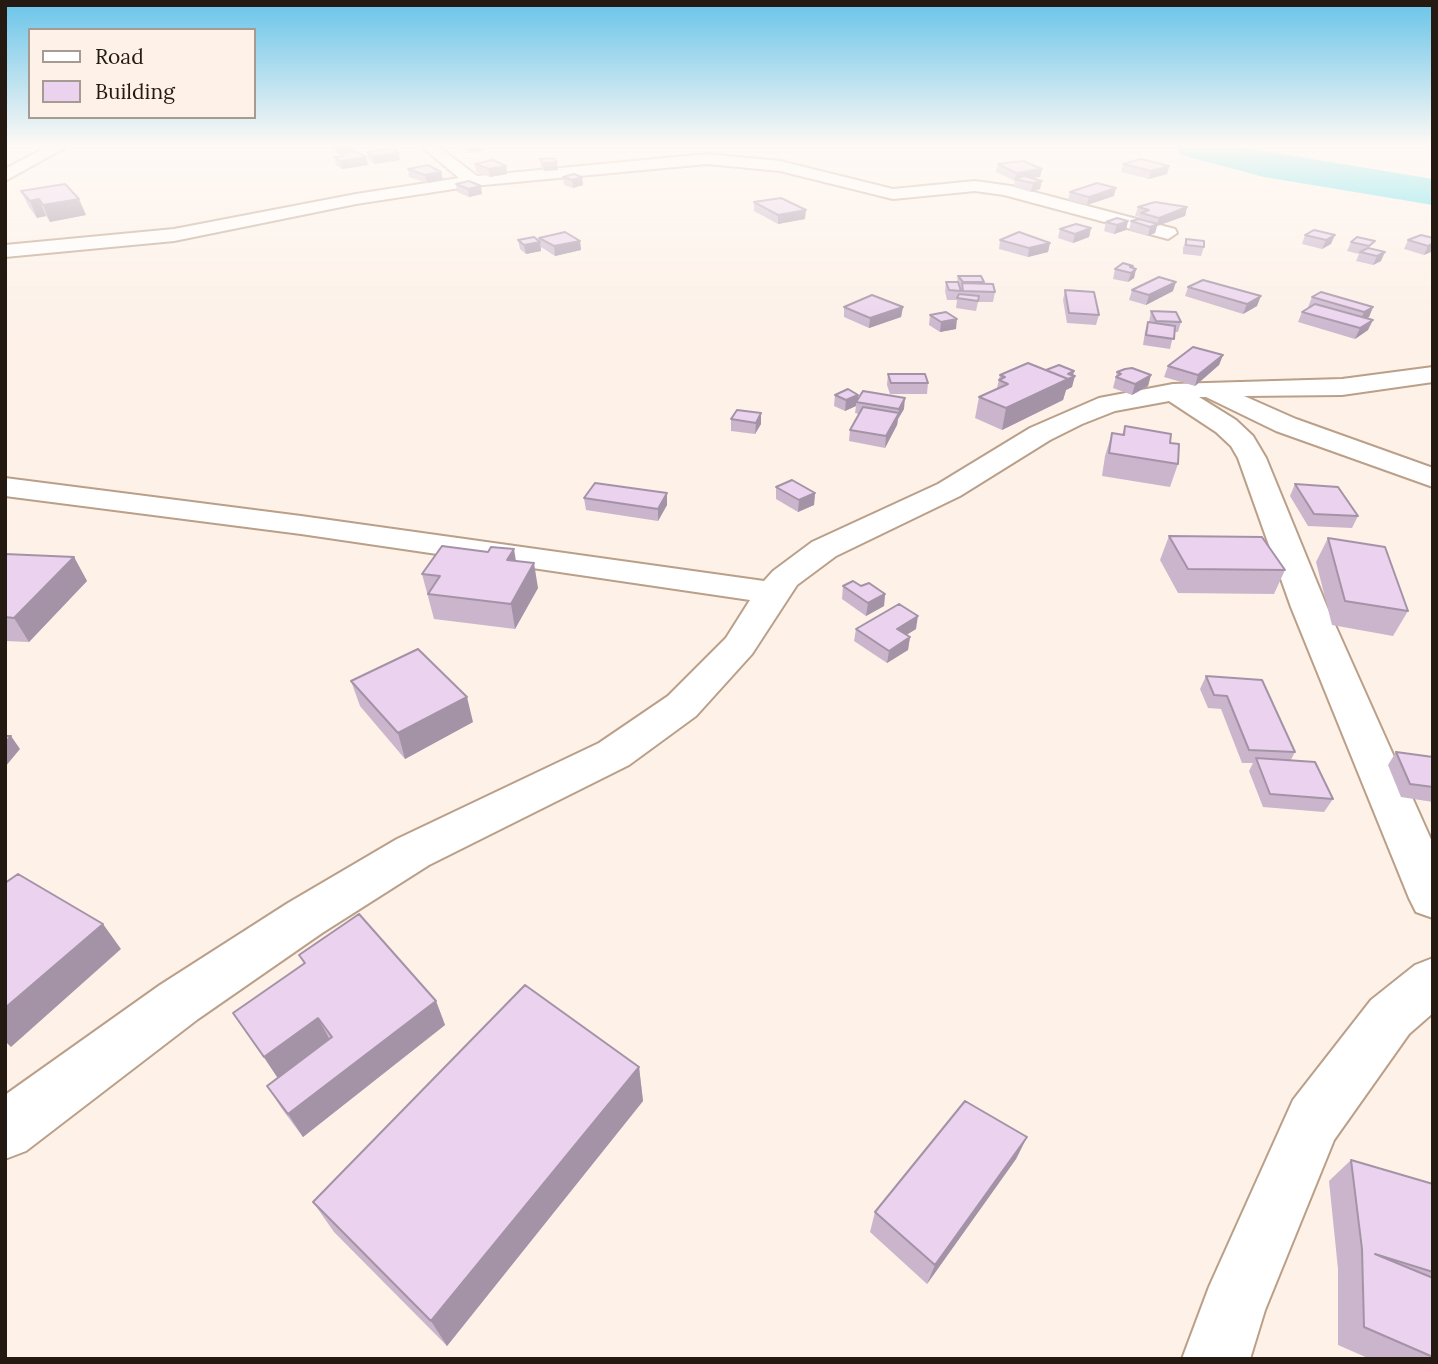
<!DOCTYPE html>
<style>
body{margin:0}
#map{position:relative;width:1438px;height:1364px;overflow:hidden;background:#fdf1e8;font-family:Lora,serif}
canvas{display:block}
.frame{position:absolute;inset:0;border:7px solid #241a11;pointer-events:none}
.legend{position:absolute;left:28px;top:28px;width:228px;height:91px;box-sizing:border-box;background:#fdf1e8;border:2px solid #a69b92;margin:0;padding:9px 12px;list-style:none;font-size:21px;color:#241a11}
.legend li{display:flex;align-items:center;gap:14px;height:35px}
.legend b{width:35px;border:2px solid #a69b92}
</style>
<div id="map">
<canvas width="1438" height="1364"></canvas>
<div class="frame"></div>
<ul class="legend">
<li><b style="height:9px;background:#fff"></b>Road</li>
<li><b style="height:19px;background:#ebd2ee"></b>Building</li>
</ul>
</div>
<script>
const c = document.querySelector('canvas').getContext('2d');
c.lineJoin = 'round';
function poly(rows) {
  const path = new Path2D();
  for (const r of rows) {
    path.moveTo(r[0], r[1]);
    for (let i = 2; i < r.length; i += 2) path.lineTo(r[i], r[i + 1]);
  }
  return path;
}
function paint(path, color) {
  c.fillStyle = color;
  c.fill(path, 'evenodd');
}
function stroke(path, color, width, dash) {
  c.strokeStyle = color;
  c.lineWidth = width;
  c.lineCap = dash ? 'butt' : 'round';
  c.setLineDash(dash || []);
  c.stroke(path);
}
paint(poly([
 [1176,147,1240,147,1433,179,1433,205,1264,177,1181,155,1176,147]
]), '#49dcea');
const street = poly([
 [46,147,66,147,5,181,5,169,46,147],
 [422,147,439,147,477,176,707,154,780,161,893,189,975,181,1011,186,1175,229,1177,233,1168,239,1004,195,975,191,893,199,780,171,707,164,473,186,356,204,174,241,5,257,5,245,174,229,356,194,459,178,422,147],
 [1433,367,1433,382,1342,395,1244,396,1296,419,1433,468,1433,487,1276,431,1206,397,1199,397,1236,420,1253,436,1266,458,1327,607,1433,844,1433,918,1416,912,1409,898,1291,607,1238,458,1231,446,1216,432,1169,401,1115,411,1082,424,1050,440,960,496,836,556,797,585,752,654,696,716,629,765,429,865,322,933,198,1019,26,1151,5,1159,5,1095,160,985,288,903,397,839,599,743,668,696,726,638,750,600,301,534,5,496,5,478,301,516,764,581,773,571,812,542,938,484,1030,428,1099,398,1173,384,1342,379,1433,367],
 [1433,958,1433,1013,1409,1034,1334,1140,1265,1310,1250,1359,1182,1359,1209,1287,1293,1100,1371,1000,1415,965,1433,958]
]);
stroke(street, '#ba9f89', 4);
paint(street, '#fff');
paint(poly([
 [331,147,353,147,354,151,366,157,368,165,342,169,336,165,334,157,341,156,341,154,338,154],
 [462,147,484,147,485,150,470,153,462,150],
 [367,152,400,160,374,164,368,159],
 [540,159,558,170,544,171,541,167],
 [475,164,506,166,507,174,490,177,476,172],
 [998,164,1042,169,1040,177,1032,178,1040,189,1031,192,1014,187,1015,181,996,172],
 [1123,164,1169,166,1167,174,1149,179,1121,172],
 [408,169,441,172,443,180,427,183,409,177],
 [563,177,582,177,583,185,573,188,564,185],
 [456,184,482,194,469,197,457,192],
 [21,191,86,215,50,222,46,216,37,218,29,207],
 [1070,192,1114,196,1087,205,1068,200],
 [754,202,805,219,778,224,754,211],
 [1138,207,1187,207,1185,216,1157,226,1155,233,1148,236,1129,230,1131,221,1140,219,1140,217,1135,216],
 [1128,221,1126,230,1114,234,1104,231,1106,222],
 [1091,228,1089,237,1073,243,1058,238,1060,229],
 [1314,230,1331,244,1322,249,1302,244,1305,235],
 [1357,237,1371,249,1381,261,1373,265,1356,261,1359,254,1347,251,1351,242],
 [539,238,580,241,581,250,555,256,541,247,541,251,526,254,520,249,518,240,539,241],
 [1433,238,1433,251,1424,255,1404,249,1408,240],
 [1186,239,1204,247,1201,256,1183,254,1183,248],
 [1000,240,1050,243,1048,252,1028,257,999,249],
 [1133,266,1133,268,1136,269,1134,278,1128,282,1113,279,1115,269],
 [958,276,984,282,983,284,995,292,993,302,978,302,976,311,956,308,957,300,947,300,945,291,946,282,957,282],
 [1188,287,1257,306,1243,314,1185,296],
 [1065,290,1099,315,1096,325,1067,323,1063,300],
 [1132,290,1173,291,1146,305,1129,300],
 [1312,297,1373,307,1369,317,1366,318,1368,330,1355,339,1298,322,1302,312,1310,307,1308,307],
 [844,307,903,307,901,317,869,328,844,317],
 [1151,311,1181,322,1178,332,1174,332,1170,349,1143,345,1145,332,1148,322,1149,322],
 [930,315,956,329,940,332,929,325],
 [1223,355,1219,365,1195,386,1164,377,1168,366],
 [1046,370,1074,371,1072,387,1066,390,1063,400,1002,430,975,418,979,397,997,388,1000,375],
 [1117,372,1151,375,1148,386,1132,395,1113,388],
 [888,374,928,383,927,394,890,394,887,385],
 [835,395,904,409,898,419,897,425,885,448,849,441,850,430,859,414,855,413,856,406,845,411,834,406],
 [761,413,761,424,755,434,731,431,731,419],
 [1125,426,1170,443,1178,464,1170,487,1102,476,1105,456,1112,433,1122,435],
 [1295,484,1358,516,1352,528,1308,526,1290,496],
 [776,487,815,493,814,505,798,512,776,499],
 [667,493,667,505,658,521,586,510,584,498],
 [1169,536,1285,570,1274,594,1178,593,1160,560],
 [1328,538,1408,611,1393,636,1332,625,1316,562],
 [5,554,74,557,87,581,29,642,5,641],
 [516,561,538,588,515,629,434,619,422,574],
 [843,586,861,586,885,594,884,606,866,616,842,599],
 [856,629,916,629,906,635,910,637,908,650,887,663,854,641],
 [1206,676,1295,752,1291,760,1333,799,1324,812,1263,807,1249,771,1253,763,1242,763,1221,709,1208,708,1200,689],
 [351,681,473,722,405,759,360,706],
 [1396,752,1433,757,1433,802,1401,797,1388,765],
 [299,955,436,1001,445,1025,303,1137,282,1109,267,1086,278,1078,233,1013,304,964],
 [639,1067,643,1101,447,1346,334,1232,313,1202],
 [1027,1137,1016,1159,927,1284,870,1232,875,1212],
 [1351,1160,1433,1184,1433,1359,1370,1359,1338,1345,1338,1269,1329,1181]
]), '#cab5cd');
paint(poly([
 [336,147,353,147,354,152,338,154],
 [469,147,484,147,485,150,470,153],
 [399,153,400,160,374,164,373,156],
 [366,157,368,165,342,169,340,161],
 [557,162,558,170,544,171,543,163],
 [506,166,507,174,490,177,489,169],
 [1169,166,1167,174,1149,179,1151,171],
 [1042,169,1040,177,1019,180,1015,179,1016,173],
 [441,172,443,180,427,183,425,175],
 [582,177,583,185,573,188,572,180],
 [1042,181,1040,189,1031,192,1033,183],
 [481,186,482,194,469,197,468,189],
 [1116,188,1114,196,1087,205,1089,197],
 [39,199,46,216,37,218,30,201],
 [79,199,86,215,50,222,43,205],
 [1187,207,1185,216,1157,226,1155,233,1148,236,1150,227,1157,225,1159,218],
 [806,210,805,219,778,224,778,215],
 [1128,221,1126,230,1114,234,1117,225],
 [1091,228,1089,237,1073,243,1075,234],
 [1335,235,1331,244,1322,249,1326,240],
 [580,241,581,250,555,256,554,246],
 [540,242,541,251,526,254,524,245],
 [1050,243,1048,252,1028,257,1029,248],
 [1433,243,1433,251,1424,255,1428,246],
 [1385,252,1381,261,1373,265,1377,256],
 [1133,266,1131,272,1136,269,1134,278,1128,282,1131,273,1130,267],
 [1176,282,1173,291,1146,305,1149,295],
 [1261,296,1257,306,1243,314,1247,304],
 [903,307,901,317,869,328,870,318],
 [1373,307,1369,317,1360,322,1364,312],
 [957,319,956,329,940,332,941,322],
 [1373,320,1368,330,1355,339,1360,328],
 [1223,355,1219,365,1195,386,1198,375],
 [1074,371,1072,377,1075,376,1072,387,1066,390,1063,400,1002,430,1006,408],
 [1151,375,1148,386,1132,395,1135,384],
 [858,395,858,402,856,402,856,406,845,411,846,400],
 [905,398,904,409,898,419,897,425,885,448,886,436,898,415,899,409],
 [761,413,761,424,755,434,756,423],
 [667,493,667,505,658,521,658,509],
 [815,493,814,505,798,512,799,500],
 [514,549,518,573,507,560],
 [74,557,87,581,29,642,14,618],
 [534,563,538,588,515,629,511,604],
 [885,594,884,606,866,616,868,603],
 [918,616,916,629,895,642,897,629],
 [910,637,908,650,887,663,889,651],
 [467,697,473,722,405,759,398,733],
 [11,736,20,749,5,767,5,743],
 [103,924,121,949,11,1047,5,1041,5,1008],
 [436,1001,445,1025,303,1137,288,1114],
 [318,1018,331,1042,279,1080,264,1057],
 [639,1067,643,1101,447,1346,431,1321],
 [1027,1137,1016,1159,927,1284,935,1265]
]), '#a493a7');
const building = poly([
 [393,148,399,153,373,156,367,152,393,148],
 [356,151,366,157,340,161,334,157,344,156,341,153,356,151],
 [554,158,557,162,543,163,540,159,554,158],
 [1141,159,1169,166,1151,171,1123,164,1141,159],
 [493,160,506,166,489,169,475,164,493,160],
 [1023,161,1042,169,1016,173,998,164,1023,161],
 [428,165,441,172,425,175,408,169,428,165],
 [574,174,582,177,572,180,563,177,574,174],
 [1024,176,1042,181,1033,183,1015,179,1024,176],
 [469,181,481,186,468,189,456,184,469,181],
 [1097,183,1116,188,1089,197,1070,192,1097,183],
 [65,184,79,199,43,205,39,199,30,201,21,191,65,184],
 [781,198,806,210,778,215,754,202,781,198],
 [1155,202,1187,207,1159,218,1141,213,1149,210,1138,207,1155,202],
 [1117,218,1128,221,1117,225,1106,222,1117,218],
 [1139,219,1158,224,1150,227,1131,221,1139,219],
 [1076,224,1091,228,1075,234,1060,229,1076,224],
 [1314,230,1335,235,1326,240,1305,235,1314,230],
 [565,232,580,241,554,246,539,238,565,232],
 [1019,232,1050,243,1029,248,1000,240,1019,232],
 [1421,235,1433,238,1433,243,1428,246,1408,240,1421,235],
 [534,237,540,242,524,245,518,240,534,237],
 [1357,237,1375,241,1369,246,1351,242,1357,237],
 [1186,239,1204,241,1204,247,1186,245,1186,239],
 [1368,248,1385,252,1377,256,1360,252,1368,248],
 [1123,263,1133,266,1130,267,1136,269,1131,273,1115,269,1123,263],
 [958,276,981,276,984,282,963,282,958,276],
 [1159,277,1176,282,1149,295,1132,290,1159,277],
 [1203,280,1261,296,1247,304,1188,287,1203,280],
 [946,282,958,282,961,291,949,290,946,282],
 [962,283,993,284,995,292,963,291,962,283],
 [1065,290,1094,292,1099,315,1069,313,1065,290],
 [1321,292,1373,307,1364,312,1312,297,1321,292],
 [959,294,979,296,978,301,957,298,959,294],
 [872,295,903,307,870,318,844,307,872,295],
 [1315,304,1373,320,1360,328,1302,312,1315,304],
 [1151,311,1176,312,1181,322,1156,321,1151,311],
 [946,312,957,319,941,322,930,315,946,312],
 [1148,322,1175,326,1174,339,1146,335,1148,322],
 [1193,347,1223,355,1198,375,1168,366,1193,347],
 [1028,363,1068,379,1006,408,979,397,1008,384,999,380,1005,377,1000,375,1028,363],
 [1059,365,1074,371,1068,374,1075,376,1068,379,1046,370,1059,365],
 [1132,368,1151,375,1135,384,1116,377,1121,374,1117,372,1125,369,1132,368],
 [888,374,925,374,928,383,891,383,888,374],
 [848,389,858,395,846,400,835,395,848,389],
 [863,391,905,398,899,409,856,402,863,391],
 [863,407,899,413,886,436,850,430,863,407],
 [737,410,761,413,756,423,731,419,737,410],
 [1125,426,1171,434,1170,443,1179,444,1178,464,1109,453,1112,433,1124,435,1125,426],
 [792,480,815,493,799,500,776,487,792,480],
 [595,483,667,493,658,509,584,498,595,483],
 [1295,484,1338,487,1358,516,1314,514,1295,484],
 [1169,536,1262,537,1285,570,1188,569,1169,536],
 [1328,538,1385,547,1408,611,1345,601,1328,538],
 [442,546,488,552,491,547,514,549,507,560,534,563,511,604,428,594,440,576,422,574,442,546],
 [5,554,74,557,14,618,5,617,5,554],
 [853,581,861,586,869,583,885,594,868,603,843,586,853,581],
 [899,604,918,616,897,629,910,637,889,651,856,629,899,604],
 [418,649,467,697,398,733,351,681,418,649],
 [1206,676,1262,680,1295,752,1249,750,1227,696,1214,695,1206,676],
 [5,736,11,736,5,743,5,736],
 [1396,752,1433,757,1433,787,1410,784,1396,752],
 [1256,758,1315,762,1333,799,1270,794,1256,758],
 [18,874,103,924,5,1008,5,883,18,874],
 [359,914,436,1001,288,1114,267,1086,332,1037,318,1018,264,1057,233,1013,305,963,299,955,359,914],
 [525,985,639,1067,431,1321,313,1202,525,985],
 [965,1101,1027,1137,935,1265,875,1212,965,1101],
 [1351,1160,1433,1184,1433,1272,1375,1254,1433,1278,1433,1357,1364,1327,1362,1249,1351,1160]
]);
paint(building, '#ebd2ee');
stroke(building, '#a493a7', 2);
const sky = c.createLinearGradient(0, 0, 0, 338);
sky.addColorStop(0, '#68c4e9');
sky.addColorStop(0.43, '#fef9f5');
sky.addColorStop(1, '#fef9f500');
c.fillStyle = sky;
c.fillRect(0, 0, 1438, 338);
</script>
